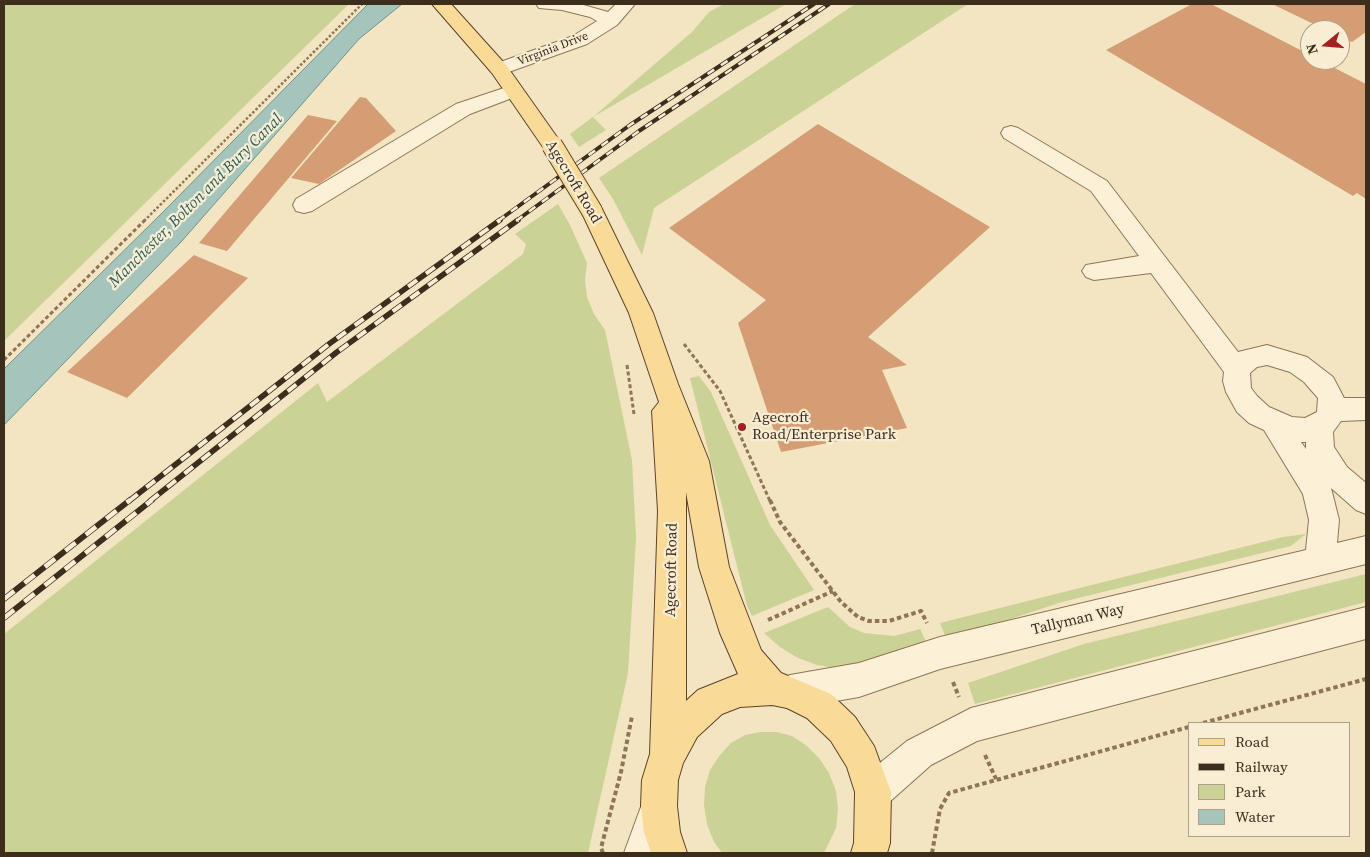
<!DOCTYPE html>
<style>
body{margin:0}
#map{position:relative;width:1370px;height:857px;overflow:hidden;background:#f3e4c2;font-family:"Source Serif 4",serif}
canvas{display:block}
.frame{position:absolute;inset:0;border:5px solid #3d2d1d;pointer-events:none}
.legend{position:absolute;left:1188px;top:722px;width:162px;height:115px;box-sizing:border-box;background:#f9eed3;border:1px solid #aea18a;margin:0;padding:6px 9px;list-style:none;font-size:15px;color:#3d2d1d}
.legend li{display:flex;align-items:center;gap:10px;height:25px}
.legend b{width:25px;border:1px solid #aea18a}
.north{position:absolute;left:1300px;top:20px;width:50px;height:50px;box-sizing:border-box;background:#f9eed3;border:1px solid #aea18a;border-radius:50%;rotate:253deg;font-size:14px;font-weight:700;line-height:20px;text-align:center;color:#3d2d1d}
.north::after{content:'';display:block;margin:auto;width:18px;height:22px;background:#a42021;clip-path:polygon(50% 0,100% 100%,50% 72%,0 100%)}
</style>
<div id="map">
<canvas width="1370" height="857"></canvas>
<div class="frame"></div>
<ul class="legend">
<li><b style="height:6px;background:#f9db97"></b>Road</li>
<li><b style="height:6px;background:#3d2d1d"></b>Railway</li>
<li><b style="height:14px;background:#cbd295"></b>Park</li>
<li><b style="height:14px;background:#a5c5bc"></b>Water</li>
</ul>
<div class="north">N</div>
</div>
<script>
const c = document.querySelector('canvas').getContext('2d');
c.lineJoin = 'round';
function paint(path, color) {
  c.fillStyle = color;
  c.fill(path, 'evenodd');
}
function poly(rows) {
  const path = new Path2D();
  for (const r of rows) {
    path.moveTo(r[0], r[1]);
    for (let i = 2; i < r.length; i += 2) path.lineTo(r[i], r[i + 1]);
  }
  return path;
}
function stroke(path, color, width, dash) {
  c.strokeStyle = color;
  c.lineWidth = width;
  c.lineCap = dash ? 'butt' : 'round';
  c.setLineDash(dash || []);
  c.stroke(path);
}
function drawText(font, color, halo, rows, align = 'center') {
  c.font = font + ' "Source Serif 4",serif';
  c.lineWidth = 4.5;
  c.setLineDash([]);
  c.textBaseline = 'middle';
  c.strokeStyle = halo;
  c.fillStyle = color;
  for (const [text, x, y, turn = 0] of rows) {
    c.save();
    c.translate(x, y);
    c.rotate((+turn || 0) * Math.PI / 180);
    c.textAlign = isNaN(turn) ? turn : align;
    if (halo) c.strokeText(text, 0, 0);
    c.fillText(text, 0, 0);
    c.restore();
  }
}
paint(poly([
 [4,4,349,4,4,341],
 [724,4,786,4,593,117,606,130,579,147,570,134,593,117,692,32,709,12],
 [855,4,968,4,654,208,642,255,613,199,599,178],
 [558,204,570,225,587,263,585,280,587,297,594,314,605,330,632,460,636,538,628,673,588,853,4,853,4,634,318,383,327,402,523,254,526,244,515,234],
 [699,376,711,392,770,525,814,590,752,616,747,606,690,378],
 [1306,534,1291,546,1062,602,947,640,940,623,1283,537],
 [1366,574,1366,602,975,704,968,683,1084,644],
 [828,607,850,627,864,633,894,636,920,629,928,646,841,669,817,665,798,658,780,647,764,633],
 [760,732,777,732,792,736,807,746,819,758,829,773,836,791,838,809,836,828,824,853,722,853,714,842,707,824,704,805,705,787,710,770,720,755,731,743,745,735]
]), '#cbd295');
const water = poly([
 [368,4,402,4,359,39,181,242,4,425,4,369,164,211,368,4]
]);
paint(water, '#a5c5bc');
stroke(water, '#6a958a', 1);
paint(poly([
 [1192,4,1211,4,1310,55,1310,60,1319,60,1366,84,1366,199,1357,193,1353,196,1106,50],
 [1272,4,1366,4,1366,32,1352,42,1340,37,1340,30,1326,30],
 [360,97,366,98,396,131,319,184,291,178],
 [308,115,337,121,227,251,199,243],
 [818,124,990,227,868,337,907,365,882,370,907,428,781,452,738,323,766,300,669,228],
 [194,255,248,278,127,398,67,372]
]), '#d59d74');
const minor = poly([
 [536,4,580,4,608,12,616,4,635,4,617,25,587,44,506,73,492,73,489,69,492,65,573,36,597,21,590,17,562,10,539,8,536,4],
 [513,85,520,87,523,91,520,95,470,114,312,211,304,213,296,211,293,205,296,199,456,104,513,85],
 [1011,126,1018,128,1107,181,1238,352,1267,345,1307,357,1333,377,1344,398,1366,398,1366,420,1341,421,1333,432,1334,447,1347,467,1366,483,1366,514,1356,510,1331,488,1339,520,1337,543,1366,536,1366,564,940,669,859,697,790,709,778,704,773,692,778,680,790,675,859,663,940,637,1306,550,1309,520,1303,494,1264,430,1249,423,1237,412,1226,392,1223,381,1224,372,1151,273,1094,280,1086,277,1082,271,1086,265,1139,256,1091,191,1004,138,1001,133,1004,128,1011,126],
 [1267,365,1290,372,1304,382,1318,398,1317,412,1305,418,1292,417,1269,407,1257,396,1251,388,1250,373,1257,367,1267,365],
 [1301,442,1306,442,1306,449,1301,442],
 [1366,607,1366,639,977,741,931,765,886,805,873,810,860,805,855,792,860,779,907,741,971,708,1366,607],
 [659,788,672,793,677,806,660,853,624,853,646,793,659,788]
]);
const major = poly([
 [432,4,451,4,506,65,559,140,563,145,559,150,552,152,545,150,492,73,432,4],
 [592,203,600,205,603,211,653,313,678,384,709,461,729,567,761,650,781,673,831,694,855,717,874,746,891,792,890,843,887,853,851,853,854,843,855,792,847,767,831,741,807,718,787,708,772,705,740,707,722,714,697,737,683,763,678,780,677,806,680,832,687,853,651,853,644,832,641,806,642,780,650,754,658,511,652,411,659,402,629,313,581,211,584,205,592,203],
 [686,492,699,567,720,633,738,674,698,690,686,701,686,492]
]);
stroke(minor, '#8f7557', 2);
stroke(major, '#5c432c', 2);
stroke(poly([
 [144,221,362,4]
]), '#8f7557', 2.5, [2.5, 2]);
stroke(poly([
 [684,344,720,391,770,501],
 [4,360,145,220],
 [627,365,634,414]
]), '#8f7557', 3, [4, 2.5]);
stroke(poly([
 [770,500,780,522,841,602,858,617,869,621,889,621,921,611,927,623],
 [768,620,833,591],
 [953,682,959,697],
 [1203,723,1366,679],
 [985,755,996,779],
 [603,853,601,848,621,772,632,716],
 [932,853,940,809,949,793,1189,727]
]), '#8f7557', 4, [4.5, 3]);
paint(minor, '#fcf1d7');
paint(major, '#f9db97');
const railFar2 = poly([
 [498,221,630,125,814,4],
 [516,221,639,131,829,4]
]);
const railFar1 = poly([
 [129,501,329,344,500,220],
 [150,501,337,352,518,220]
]);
const rail = poly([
 [4,599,130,500],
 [4,618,152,500]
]);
stroke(railFar2, '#3d2d1d', 4);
stroke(railFar1, '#3d2d1d', 5.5);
stroke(rail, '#3d2d1d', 6);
stroke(railFar2, '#f9eed3', 2.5, [8]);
stroke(railFar1, '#f9eed3', 4, [11]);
stroke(rail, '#f9eed3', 4.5, [13]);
const majorBridge = poly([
 [552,145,592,211]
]);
stroke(majorBridge, '#5c432c', 22, []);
stroke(majorBridge, '#f9db97', 20);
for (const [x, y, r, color] of [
 [742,427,5,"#a42021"]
]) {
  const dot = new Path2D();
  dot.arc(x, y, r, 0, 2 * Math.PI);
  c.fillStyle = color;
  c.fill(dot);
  stroke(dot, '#f9eed3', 2);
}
drawText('12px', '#3d2d1d', '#f9eed3', [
 ["Virginia Drive",553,49,-21]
]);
drawText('15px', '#3d2d1d', '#f9eed3', [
 ["Agecroft Road",573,182,59],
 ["Agecroft Road",672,570,-89],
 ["Tallyman Way",1078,620,-13]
]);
drawText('15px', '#3d2d1d', '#f9eed3', [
 ["Agecroft",752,418],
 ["Road/Enterprise Park",752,435]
], 'left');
drawText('italic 16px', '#2a5e5b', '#f9eed3', [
 ["Manchester, Bolton and Bury Canal",196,201,-45]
]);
</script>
